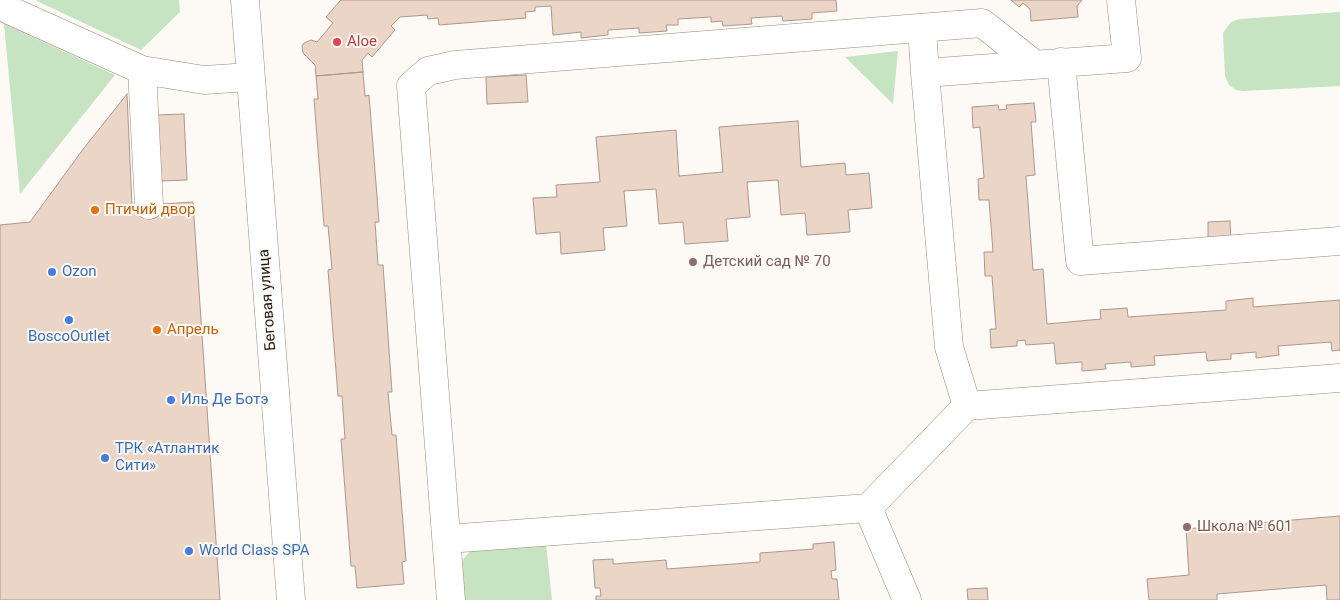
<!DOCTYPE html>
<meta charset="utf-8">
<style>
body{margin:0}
canvas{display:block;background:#fdfaf6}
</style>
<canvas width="1340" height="600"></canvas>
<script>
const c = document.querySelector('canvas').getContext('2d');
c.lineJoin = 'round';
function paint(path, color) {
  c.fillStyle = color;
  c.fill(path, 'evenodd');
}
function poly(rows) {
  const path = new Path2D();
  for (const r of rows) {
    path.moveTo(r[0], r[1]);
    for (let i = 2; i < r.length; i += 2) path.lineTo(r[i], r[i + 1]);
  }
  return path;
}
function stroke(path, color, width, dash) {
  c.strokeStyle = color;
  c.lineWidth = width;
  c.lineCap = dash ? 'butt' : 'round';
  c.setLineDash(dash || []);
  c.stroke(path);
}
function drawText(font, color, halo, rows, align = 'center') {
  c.font = font + ' Roboto,sans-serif';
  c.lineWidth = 4;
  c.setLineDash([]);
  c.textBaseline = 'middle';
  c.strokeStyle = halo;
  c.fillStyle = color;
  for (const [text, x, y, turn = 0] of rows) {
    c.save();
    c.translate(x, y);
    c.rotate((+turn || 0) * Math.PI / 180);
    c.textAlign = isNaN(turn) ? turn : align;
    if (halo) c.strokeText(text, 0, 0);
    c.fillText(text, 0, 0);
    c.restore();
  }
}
paint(poly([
 [35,0,179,0,180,12,141,50],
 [1340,12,1340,86,1243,91,1236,90,1229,85,1225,76,1223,33,1231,22,1239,19],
 [4,24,115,75,20,194],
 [898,51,893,104,845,57],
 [546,543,552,600,463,600,461,566,464,558,471,550]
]), '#c6e3c2');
const building = poly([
 [341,0,836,0,837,11,812,13,812,19,783,21,782,16,751,18,752,24,723,26,722,21,711,22,711,17,678,19,678,25,666,25,667,31,639,33,639,28,608,30,608,35,581,38,581,32,553,35,551,6,535,7,535,11,525,12,526,18,439,25,438,18,428,19,427,15,400,17,391,26,395,30,372,57,368,53,362,60,363,72,316,76,315,65,303,53,302,46,304,43,311,40,317,42,333,23,326,17,341,0],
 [1011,0,1082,0,1077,6,1078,17,1031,21,1030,9,1023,3,1019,7,1011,0],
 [363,72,365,96,369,95,379,222,375,222,378,265,383,265,392,392,388,392,392,435,396,435,406,561,402,562,404,584,357,588,355,566,351,566,341,439,345,439,342,396,338,396,328,270,332,269,328,226,324,226,314,99,318,99,316,76,363,72],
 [526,75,528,102,487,104,486,77,526,75],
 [127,94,132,206,193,202,220,600,0,600,0,225,30,222,84,148,127,94],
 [1034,103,1036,122,1031,122,1035,175,1026,176,1033,270,1043,269,1047,324,1101,319,1100,310,1127,308,1128,317,1226,310,1226,301,1253,298,1253,307,1340,300,1340,350,1332,351,1331,342,1278,346,1279,355,1256,358,1256,352,1231,354,1231,359,1207,361,1206,352,1154,356,1155,365,1131,367,1131,362,1105,364,1106,369,1082,371,1082,362,1056,364,1054,343,1026,345,1025,340,1017,341,1017,346,991,348,990,329,996,329,992,276,985,276,984,252,993,252,989,200,979,200,978,179,984,178,980,127,973,128,972,107,998,105,999,110,1007,109,1006,105,1034,103],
 [184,114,187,180,159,181,155,115,184,114],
 [798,121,801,167,845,163,846,175,869,173,872,208,848,210,850,232,807,235,805,213,781,215,778,180,747,182,750,217,726,219,728,241,685,244,683,222,659,224,656,189,624,191,627,226,603,228,605,250,561,254,560,232,536,234,533,198,557,197,556,185,600,182,596,137,676,130,679,176,723,172,719,127,798,121],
 [1230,221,1231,242,1208,243,1208,222,1230,221],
 [1340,516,1340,600,1327,600,1326,585,1217,594,1217,600,1149,600,1147,579,1189,575,1186,529,1340,516],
 [834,542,836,570,831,571,832,579,837,579,839,600,596,600,596,596,601,596,600,588,595,588,593,560,613,559,613,564,666,560,667,569,760,562,760,553,813,549,813,544,834,542],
 [987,588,988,600,968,600,967,589,987,588]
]);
paint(building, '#ead5c7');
stroke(building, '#ac988a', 1);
const minor = poly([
 [245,0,291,600],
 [0,6,142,70,204,80,250,77],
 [922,28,925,73,1127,58,1121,0],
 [1061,62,1080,261,1340,241],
 [142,70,149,205],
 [967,406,1340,378],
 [868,508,967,406,949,347,925,73],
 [447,539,868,508,907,600],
 [451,600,411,86,428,71,455,65,982,23,1034,64]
]);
stroke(minor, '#988a78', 29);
stroke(minor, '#fff', 28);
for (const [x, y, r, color] of [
 [337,42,5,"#e0444e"],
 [95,210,5,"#e8710a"],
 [693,262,5,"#8d6e63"],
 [52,272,5,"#3f7fe0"],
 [69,320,5,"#3f7fe0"],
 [157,330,5,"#e8710a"],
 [171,400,5,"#3f7fe0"],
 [105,458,5,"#3f7fe0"],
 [1187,527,5,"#8d6e63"],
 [189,551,5,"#3f7fe0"]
]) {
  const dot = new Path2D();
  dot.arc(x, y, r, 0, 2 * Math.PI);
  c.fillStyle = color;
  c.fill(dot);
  stroke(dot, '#fdfaf6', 2);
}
drawText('15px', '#be3a42', '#fdfaf6', [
 ["Aloe",347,42]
], 'left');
drawText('15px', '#c56008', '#fdfaf6', [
 ["Птичий двор",105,210],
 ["Апрель",167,330]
], 'left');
drawText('15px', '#785e54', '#fdfaf6', [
 ["Детский сад № 70",703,262],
 ["Школа № 601",1197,527]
], 'left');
drawText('15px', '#366cbe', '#fdfaf6', [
 ["Ozon",62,272],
 ["BoscoOutlet",69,337,"center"],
 ["Иль Де Ботэ",181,400],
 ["ТРК «Атлантик",115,449],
 ["Сити»",115,466],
 ["World Class SPA",199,551]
], 'left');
drawText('15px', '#1f1913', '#fdfaf6', [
 ["Беговая улица",268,300,-94]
]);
</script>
